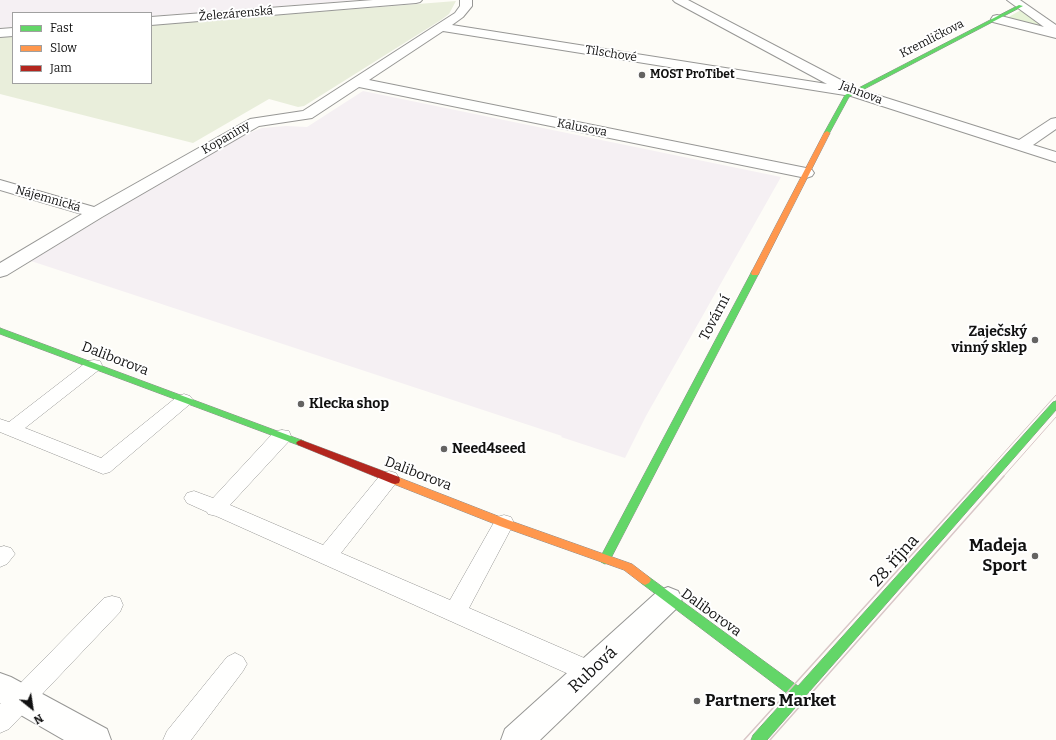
<!DOCTYPE html>
<meta charset="utf-8">
<style>
body{margin:0}
#map{position:relative;width:1056px;height:740px;overflow:hidden;background:#fdfcf7;font-family:Bitter,serif}
canvas{display:block}
.legend{position:absolute;left:12px;top:12px;width:140px;height:72px;box-sizing:border-box;background:#fff;border:1px solid #a0a0a0;margin:0;padding:5px 7px;list-style:none;font-size:12px;color:#111}
.legend li{display:flex;align-items:center;gap:8px;height:20px}
.legend b{width:20px;border:1px solid #a0a0a0}
.north{position:absolute;left:12px;top:688px;width:40px;height:40px;-webkit-text-stroke:3px #fff;paint-order:stroke;rotate:150deg;font-size:11px;font-weight:700;line-height:16px;text-align:center;color:#111}
.north::after{content:'';display:block;margin:auto;width:14px;height:18px;background:#111;clip-path:polygon(50% 0,100% 100%,50% 72%,0 100%)}
</style>
<div id="map">
<canvas width="1056" height="740"></canvas>
<ul class="legend">
<li><b style="height:5px;background:#63d668"></b>Fast</li>
<li><b style="height:5px;background:#ff974d"></b>Slow</li>
<li><b style="height:5px;background:#b3261e"></b>Jam</li>
</ul>
<div class="north">N</div>
</div>
<script>
const c = document.querySelector('canvas').getContext('2d');
c.lineJoin = 'round';
function paint(path, color) {
  c.fillStyle = color;
  c.fill(path, 'evenodd');
}
function poly(rows) {
  const path = new Path2D();
  for (const r of rows) {
    path.moveTo(r[0], r[1]);
    for (let i = 2; i < r.length; i += 2) path.lineTo(r[i], r[i + 1]);
  }
  return path;
}
function stroke(path, color, width, dash) {
  c.strokeStyle = color;
  c.lineWidth = width;
  c.lineCap = dash ? 'butt' : 'round';
  c.setLineDash(dash || []);
  c.stroke(path);
}
function drawText(font, color, halo, rows, align = 'center') {
  c.font = font + ' Bitter,serif';
  c.lineWidth = 4;
  c.setLineDash([]);
  c.textBaseline = 'middle';
  c.strokeStyle = halo;
  c.fillStyle = color;
  for (const [text, x, y, turn = 0] of rows) {
    c.save();
    c.translate(x, y);
    c.rotate((+turn || 0) * Math.PI / 180);
    c.textAlign = isNaN(turn) ? turn : align;
    if (halo) c.strokeText(text, 0, 0);
    c.fillText(text, 0, 0);
    c.restore();
  }
}
paint(poly([
 [0,0,359,0,151,16,151,13,13,13,13,27,0,28],
 [363,91,781,177,646,416,625,458,561,437,562,436,31,261,229,141,262,128,286,126,307,127]
]), '#f5f0f3');
paint(poly([
 [1021,10,1048,30,1005,19]
]), '#e7f3d7');
paint(poly([
 [456,1,449,14,441,20,304,106,298,107,269,99,193,143,0,94,0,37,13,36,13,83,151,83,151,25]
]), '#e9eedb');
const lane = poly([
 [94,360,100,361,102,365,100,369,25,428,101,458,178,396,184,394,190,396,193,400,190,404,110,472,103,474,0,432,0,419,9,422,88,361,94,360],
 [282,430,289,431,291,436,289,441,230,505,323,545,382,473,389,471,396,473,399,478,396,483,341,553,450,600,497,517,504,515,511,517,514,523,469,608,598,664,602,672,598,680,590,683,582,680,216,516,208,514,207,512,187,503,184,498,187,493,194,491,213,498,275,431,282,430],
 [4,546,11,548,15,554,7,564,0,567,0,547,4,546],
 [112,596,120,598,123,605,120,612,9,729,0,733,0,704,104,598,112,596],
 [235,653,243,657,247,664,243,671,191,740,163,740,167,731,227,657,235,653]
]);
const street = poly([
 [373,0,422,0,420,2,416,3,151,25,151,17,373,0],
 [460,0,472,0,472,6,463,17,452,25,827,84,675,2,673,0,688,0,858,89,1019,140,1051,119,1056,118,1056,129,1033,145,1056,152,1056,162,851,96,443,31,369,80,806,168,812,170,814,173,812,176,806,178,359,87,312,118,259,126,102,217,7,275,0,277,0,263,82,214,0,190,0,180,94,207,250,119,303,111,455,13,460,6,460,0],
 [1007,0,1020,0,1056,25,1056,38,993,22,991,19,993,16,997,15,1044,27,1007,0],
 [13,28,13,36,0,37,0,29,13,28],
 [668,587,678,591,682,599,678,607,540,740,501,740,505,729,658,591,668,587],
 [0,673,11,677,107,729,111,740,64,740,0,703,0,673]
]);
const fast = poly([
 [1019,5,1023,6,849,97,829,134,824,133,845,95,1019,5],
 [752,271,758,271,759,273,609,562,605,564,601,562,599,559,601,556,752,271],
 [0,328,304,441,306,443,304,445,298,445,0,334,0,328],
 [1056,401,1056,410,767,740,751,740,753,735,789,695,641,583,639,580,641,577,645,575,649,577,798,686,1053,402,1056,401]
]);
const slow = poly([
 [827,131,830,133,759,273,758,275,752,275,751,273,824,133,827,131],
 [395,476,508,520,632,564,649,577,651,580,649,583,645,585,641,583,624,570,500,526,391,483,390,480,391,477,395,476]
]);
const jam = poly([
 [301,440,399,477,400,480,399,483,395,484,391,483,298,445,296,443,298,441,301,440]
]);
stroke(lane, '#979795', 1);
stroke(street, '#979795', 2);
stroke(fast, '#8e8d8b', 1);
stroke(slow, '#8e8d8b', 1);
stroke(jam, '#8e8d8b', 1);
paint(lane, '#fffffe');
paint(street, '#fffffe');
paint(fast, '#63d668');
paint(slow, '#ff974d');
paint(jam, '#b3261e');
stroke(poly([
 [982,477,1056,395],
 [1003,477,1056,417]
]), '#d9c6c7', 1);
stroke(poly([
 [744,740,983,476],
 [770,740,1004,476]
]), '#d9c6c7', 1.5);
for (const [x, y, r, color] of [
 [642,75,4,"#646362"],
 [1035,340,4,"#646362"],
 [301,404,4,"#646362"],
 [444,449,4,"#646362"],
 [1035,556,4,"#646362"],
 [697,701,4,"#646362"]
]) {
  const dot = new Path2D();
  dot.arc(x, y, r, 0, 2 * Math.PI);
  c.fillStyle = color;
  c.fill(dot);
  stroke(dot, '#fff', 1.5);
}
drawText('12px', '#111', '#fff', [
 ["Železárenská",236,14,-5],
 ["Kremličkova",932,39,-27],
 ["Tilschové",611,54,9],
 ["Jahnova",861,93,21],
 ["Kalusova",582,128,11],
 ["Kopaniny",226,138,-30],
 ["Nájemnická",48,199,16]
]);
drawText('bold 12px', '#111', '#fff', [
 ["MOST ProTibet",650,75]
], 'left');
drawText('14px', '#111', '#fff', [
 ["Tovární",715,318,-62],
 ["Daliborova",115,359,21],
 ["Daliborova",418,474,21],
 ["Daliborova",711,613,36]
]);
drawText('bold 14px', '#111', '#fff', [
 ["Zaječský",1027,332,"right"],
 ["vinný sklep",1027,348,"right"],
 ["Klecka shop",309,404],
 ["Need4seed",452,449]
], 'left');
drawText('bold 17px', '#111', '#fff', [
 ["Madeja",1027,546],
 ["Sport",1027,566],
 ["Partners Market",705,701,"left"]
], 'right');
drawText('17px', '#111', '#fff', [
 ["28. října",895,561,-48],
 ["Rubová",593,670,-43]
]);
</script>
